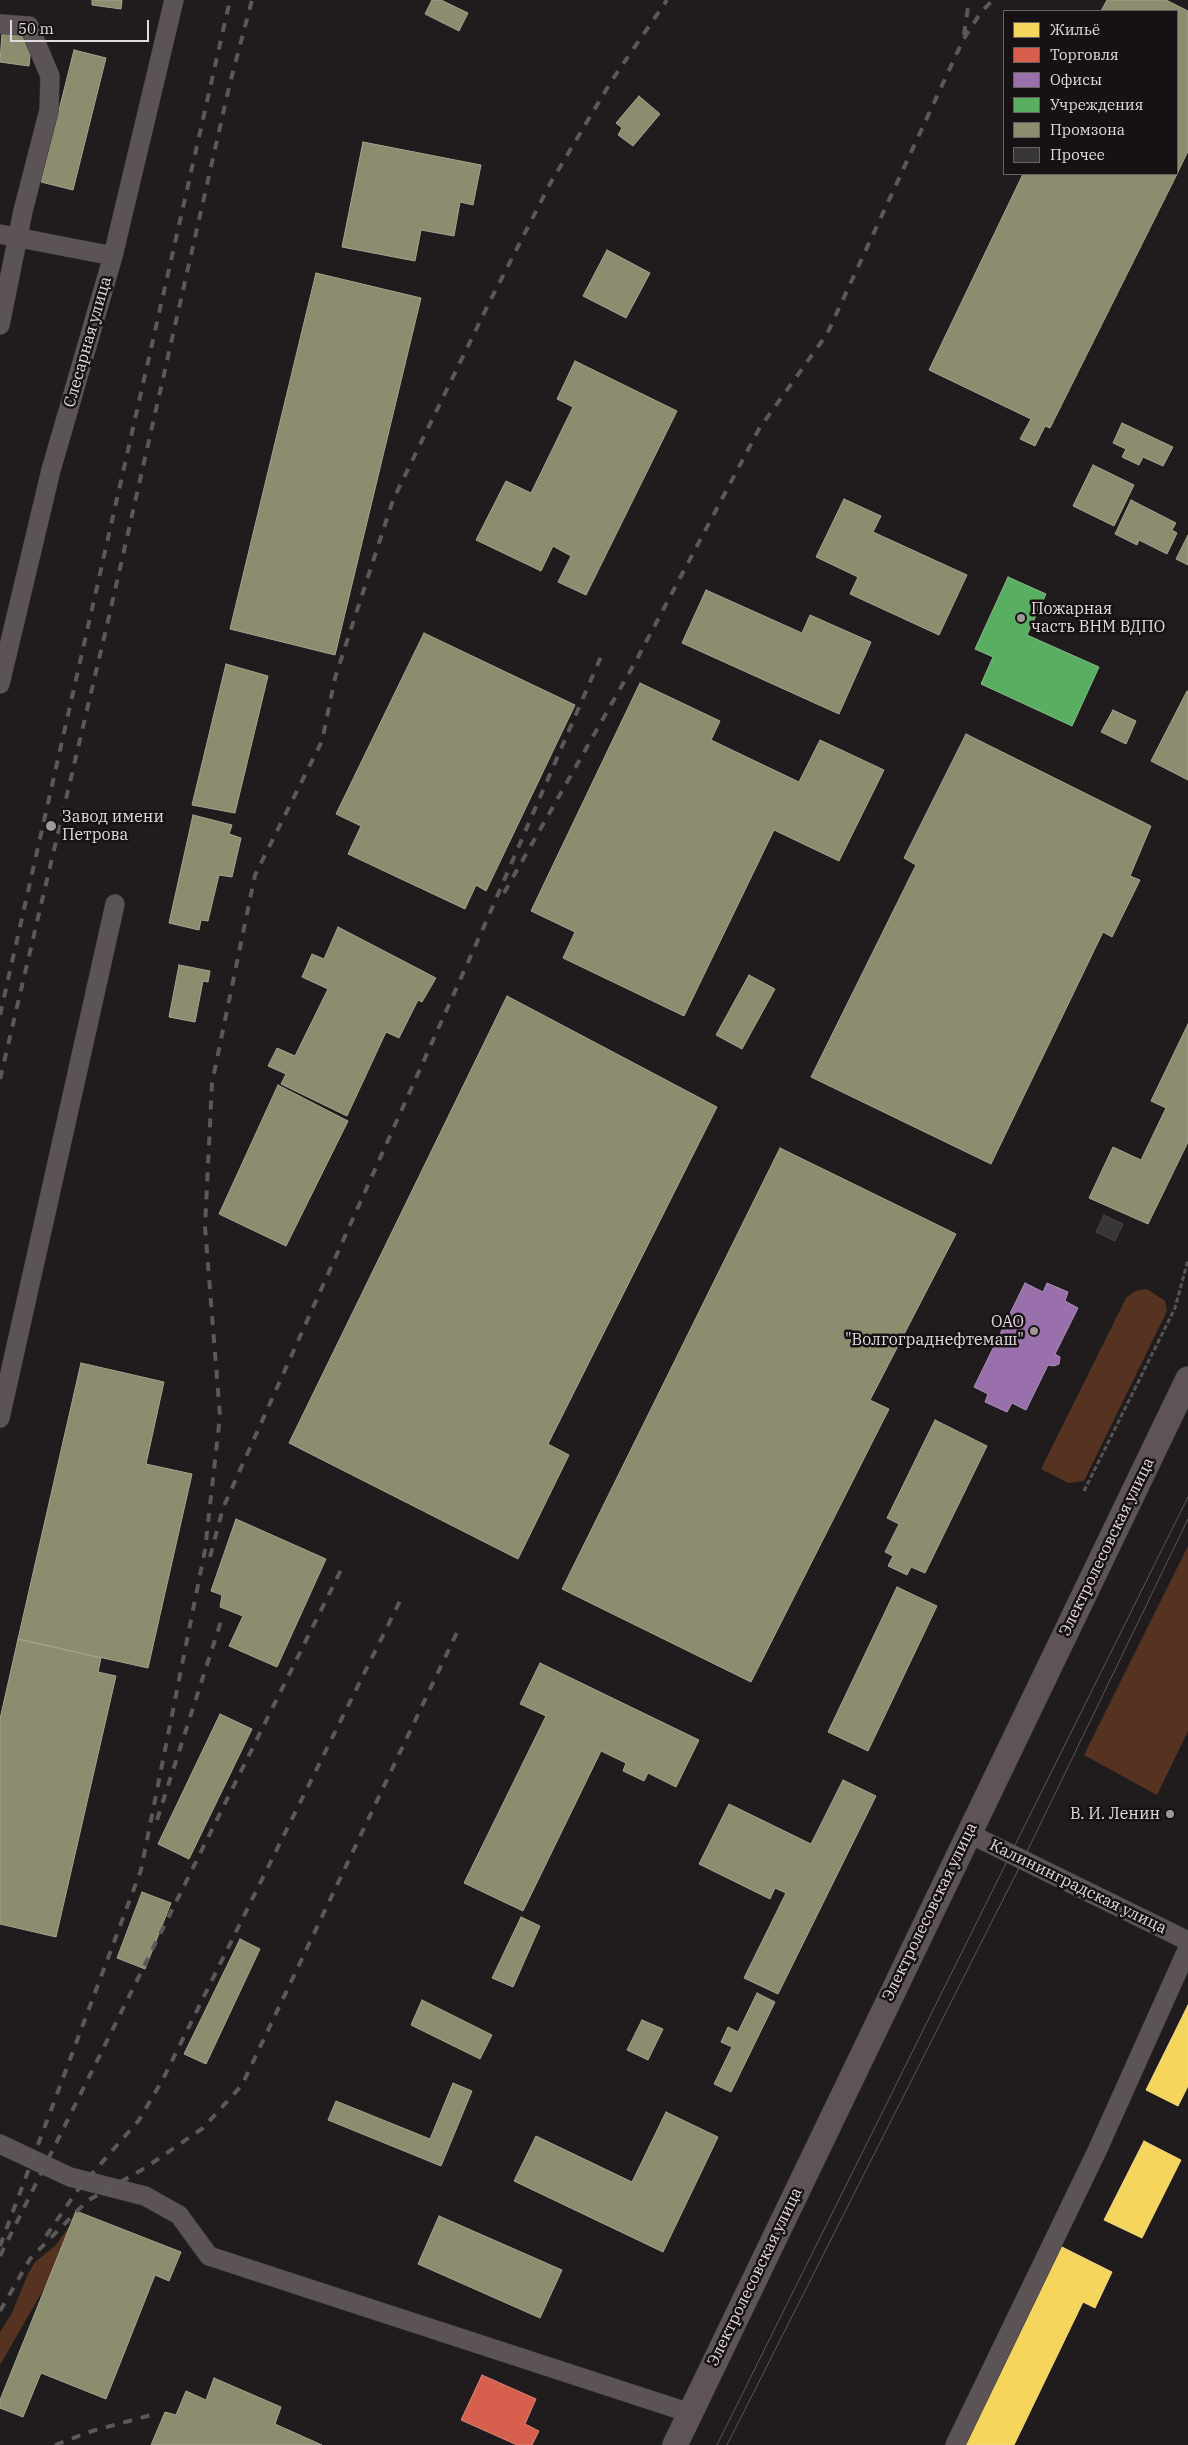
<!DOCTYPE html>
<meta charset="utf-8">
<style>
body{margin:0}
#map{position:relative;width:1188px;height:2445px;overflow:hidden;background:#201c1e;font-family:"IBM Plex Serif",serif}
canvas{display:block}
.legend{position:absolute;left:1003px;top:10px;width:175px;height:165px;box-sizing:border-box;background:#181114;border:1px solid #686264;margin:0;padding:6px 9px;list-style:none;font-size:15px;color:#e1dbdd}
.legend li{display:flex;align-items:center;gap:10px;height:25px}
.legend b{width:25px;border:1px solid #686264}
.scale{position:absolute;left:10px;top:20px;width:139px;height:22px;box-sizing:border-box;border:2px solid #e1dbdd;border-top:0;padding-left:6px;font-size:15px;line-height:18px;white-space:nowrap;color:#e1dbdd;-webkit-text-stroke:4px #181114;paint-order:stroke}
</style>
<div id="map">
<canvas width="1188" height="2445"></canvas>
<ul class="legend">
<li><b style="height:14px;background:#f6d55c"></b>Жильё</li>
<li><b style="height:14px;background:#d6604d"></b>Торговля</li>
<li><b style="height:14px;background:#9970ab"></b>Офисы</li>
<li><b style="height:14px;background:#5aae61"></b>Учреждения</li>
<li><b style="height:14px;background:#8c8c6e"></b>Промзона</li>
<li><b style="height:14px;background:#383538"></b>Прочее</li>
</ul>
<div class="scale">50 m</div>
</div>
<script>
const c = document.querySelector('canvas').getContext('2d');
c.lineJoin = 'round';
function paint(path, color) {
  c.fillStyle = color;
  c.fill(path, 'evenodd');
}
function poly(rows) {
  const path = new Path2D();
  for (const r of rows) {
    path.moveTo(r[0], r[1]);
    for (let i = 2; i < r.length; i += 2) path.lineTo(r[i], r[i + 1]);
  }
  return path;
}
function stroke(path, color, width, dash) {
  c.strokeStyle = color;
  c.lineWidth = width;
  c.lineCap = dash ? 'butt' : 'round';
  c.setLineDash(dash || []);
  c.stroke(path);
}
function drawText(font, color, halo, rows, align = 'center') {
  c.font = font + ' "IBM Plex Serif",serif';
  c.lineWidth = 5;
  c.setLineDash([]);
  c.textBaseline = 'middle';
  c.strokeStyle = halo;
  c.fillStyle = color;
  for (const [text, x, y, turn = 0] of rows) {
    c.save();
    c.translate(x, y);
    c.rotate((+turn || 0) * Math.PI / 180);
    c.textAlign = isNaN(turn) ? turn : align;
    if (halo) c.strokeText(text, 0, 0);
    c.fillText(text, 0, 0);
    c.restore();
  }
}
paint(poly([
 [1147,1289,1165,1301,1167,1311,1084,1481,1068,1483,1041,1469,1126,1298,1135,1291],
 [1188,1546,1188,1731,1157,1795,1084,1755],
 [70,2225,46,2285,0,2365,0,2332,12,2313,28,2274,35,2262,56,2245]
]), '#553320');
const homes = poly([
 [1188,2005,1188,2086,1178,2106,1146,2090,1188,2005],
 [1144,2141,1181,2160,1142,2238,1104,2220,1144,2141],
 [1058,2245,1112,2272,1095,2308,1083,2302,1014,2445,964,2445,1058,2245]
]);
paint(homes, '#f6d55c');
stroke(homes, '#f0d783', 1);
const shops = poly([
 [482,2375,536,2399,525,2424,539,2431,532,2445,517,2445,461,2420,482,2375]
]);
paint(shops, '#d6604d');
stroke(shops, '#d98578', 1);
const offices = poly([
 [1025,1283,1043,1292,1047,1283,1068,1292,1065,1301,1078,1308,1055,1354,1060,1357,1059,1364,1054,1366,1048,1365,1026,1410,1012,1403,1007,1412,985,1402,988,1394,974,1387,1025,1283]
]);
paint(offices, '#9970ab');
stroke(offices, '#af90ba', 1);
const public = poly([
 [1008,577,1046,594,1027,635,1099,667,1072,726,981,684,993,657,975,649,1008,577]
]);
paint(public, '#5aae61');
stroke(public, '#82bc86', 1);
const industry = poly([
 [92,0,122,0,121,9,92,5,92,0],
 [432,0,441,0,468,13,459,31,425,14,432,0],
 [1107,0,1166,0,1188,11,1188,151,1177,174,1177,11,1101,11,1107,0],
 [2,33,32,36,29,66,0,62,2,33],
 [74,50,106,58,73,190,41,182,74,50],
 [639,96,660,114,633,146,618,135,622,128,616,123,639,96],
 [363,142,481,165,473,205,460,202,454,236,421,230,415,261,342,247,363,142],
 [1023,174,1177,174,1050,428,1045,426,1035,446,1020,439,1031,419,929,370,1023,174],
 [607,250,650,273,626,318,583,296,607,250],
 [316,273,421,298,335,655,230,629,316,273],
 [575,361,677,411,586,595,558,582,571,556,553,546,541,571,476,540,506,481,531,493,573,407,557,399,575,361],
 [1122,423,1173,447,1163,466,1143,457,1139,465,1122,457,1126,449,1113,443,1122,423],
 [1093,465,1134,485,1114,526,1073,506,1093,465],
 [844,499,881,516,873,532,967,575,939,635,850,594,858,577,816,557,844,499],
 [1131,500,1176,523,1172,530,1177,533,1167,554,1139,540,1137,545,1115,534,1131,500],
 [1188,535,1188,565,1176,559,1188,535],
 [706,590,802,633,810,615,871,642,839,714,682,643,706,590],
 [424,633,575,705,486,891,476,885,465,909,348,854,361,826,336,814,424,633],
 [226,664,268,676,235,813,192,805,226,664],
 [640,683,720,721,711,740,799,782,820,740,884,770,839,861,774,830,684,1016,563,958,575,932,531,911,640,683],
 [1187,691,1188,692,1188,780,1151,761,1187,691],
 [1113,710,1136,721,1126,744,1101,732,1113,710],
 [966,734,1151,826,1130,876,1140,880,1112,937,1103,932,991,1164,811,1077,916,865,904,858,966,734],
 [193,815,232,825,229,834,241,838,232,877,219,875,208,921,201,920,199,930,169,923,193,815],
 [338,927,436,978,422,1002,418,1000,399,1038,386,1032,347,1116,281,1084,286,1074,268,1066,277,1048,295,1056,328,989,302,977,312,954,324,959,338,927],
 [179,965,210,971,208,982,203,981,195,1022,169,1017,179,965],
 [749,975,775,989,742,1049,716,1035,749,975],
 [507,996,717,1107,548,1444,569,1455,518,1559,289,1443,507,996],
 [1188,1024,1188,1142,1148,1224,1089,1198,1113,1147,1141,1160,1166,1108,1151,1101,1188,1024],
 [278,1085,348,1121,286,1246,219,1214,278,1085],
 [780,1148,956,1234,870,1400,889,1409,751,1682,562,1589,780,1148],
 [81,1363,164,1382,146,1464,192,1474,148,1668,18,1639,81,1363],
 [935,1420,987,1446,925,1573,911,1567,907,1575,888,1566,893,1556,885,1552,899,1524,887,1518,935,1420],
 [236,1519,326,1559,277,1667,229,1646,243,1616,220,1607,222,1595,211,1591,236,1519],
 [897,1587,937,1606,868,1751,828,1732,897,1587],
 [18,1639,101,1658,98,1672,116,1676,56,1937,0,1924,0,1719,18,1639],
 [540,1663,699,1740,676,1787,648,1773,644,1781,623,1771,626,1763,601,1751,523,1911,464,1883,546,1716,520,1704,540,1663],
 [220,1714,252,1729,189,1859,158,1844,220,1714],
 [843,1780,876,1796,778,1994,744,1978,786,1893,775,1888,770,1899,699,1864,729,1804,811,1844,843,1780],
 [142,1892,171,1903,145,1969,117,1958,142,1892],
 [521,1917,540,1926,513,1987,492,1978,521,1917],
 [240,1939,260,1949,206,2064,184,2054,240,1939],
 [757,1993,775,2002,731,2092,714,2084,732,2047,721,2042,728,2027,738,2032,757,1993],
 [422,2000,492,2035,480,2059,411,2025,422,2000],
 [642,2020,663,2029,648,2060,627,2050,642,2020],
 [453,2083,472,2091,441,2166,328,2120,336,2101,430,2139,453,2083],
 [666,2112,718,2137,663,2252,514,2181,536,2136,632,2182,666,2112],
 [76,2211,181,2252,169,2281,155,2275,106,2399,41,2373,23,2417,0,2408,0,2400,76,2211],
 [439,2216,562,2270,540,2318,418,2264,439,2216],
 [214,2378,281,2407,275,2424,322,2445,151,2445,165,2412,176,2415,186,2391,206,2400,214,2378]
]);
paint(industry, '#8c8c6e');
stroke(industry, '#a6a48f', 1);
const building = poly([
 [1104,1215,1123,1224,1115,1241,1096,1232,1104,1215]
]);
paint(building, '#383538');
stroke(building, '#464346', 1);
const minor = poly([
 [0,24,29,26,50,76,49,110,23,211,0,325],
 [0,234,113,256],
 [0,684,51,470,113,256,174,0],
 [0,1418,115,904],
 [968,1833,1188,1941],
 [0,2144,70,2177,145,2196,179,2215,209,2256,690,2413],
 [955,2445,1097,2151,1188,1948]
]);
const major = poly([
 [675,2445,1188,1379]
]);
stroke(minor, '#3a3839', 20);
stroke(major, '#3a3839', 26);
stroke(poly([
 [1084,1491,1175,1308,1188,1260]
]), '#585253', 3, [5, 2.5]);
stroke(minor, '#5c5454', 19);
stroke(major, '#5e5455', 25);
stroke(poly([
 [717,2445,1188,1497],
 [727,2445,1023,1860,1188,1519]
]), '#5c5858', 1);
stroke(poly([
 [964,35,969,0],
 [504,893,637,659,759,429,827,334,963,40,981,12,993,0],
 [0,1015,230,0],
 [0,1079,111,608,230,83,252,0],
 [210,1557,223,1508,482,931,603,652],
 [157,1820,223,1615],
 [46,2236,77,2191,139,2120,163,2079,401,1599],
 [0,2246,141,1870,205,1550,220,1416,205,1227,212,1083,255,875,322,741,335,678,393,500,488,305,551,182,612,80,667,0],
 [0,2256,342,1568],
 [0,2311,30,2259,87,2201,145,2168,203,2128,242,2085,460,1626],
 [55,2445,92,2431,155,2414]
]), '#5c5858', 4, [9, 9]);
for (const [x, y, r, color] of [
 [1021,618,5,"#9d989a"],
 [51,826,6,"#9d989a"],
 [1034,1331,5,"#9d989a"],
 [1170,1814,5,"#9d989a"]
]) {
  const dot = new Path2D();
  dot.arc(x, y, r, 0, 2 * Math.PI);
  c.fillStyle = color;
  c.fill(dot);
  stroke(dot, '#181114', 2);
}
drawText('16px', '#e1dbdd', '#181114', [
 ["Слесарная улица",88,342,-74],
 ["Электролесовская улица",1107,1547,-64],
 ["Калининградская улица",1078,1887,26],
 ["Электролесовская улица",930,1912,-64],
 ["Электролесовская улица",755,2277,-64]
]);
drawText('16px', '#e1dbdd', '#181114', [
 ["Пожарная",1031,609],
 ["часть ВНМ ВДПО",1031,627],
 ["Завод имени",62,817],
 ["Петрова",62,835],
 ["ОАО",1024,1322,"right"],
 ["\"Волгограднефтемаш\"",1024,1340,"right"],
 ["В. И. Ленин",1160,1814,"right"]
], 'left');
</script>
